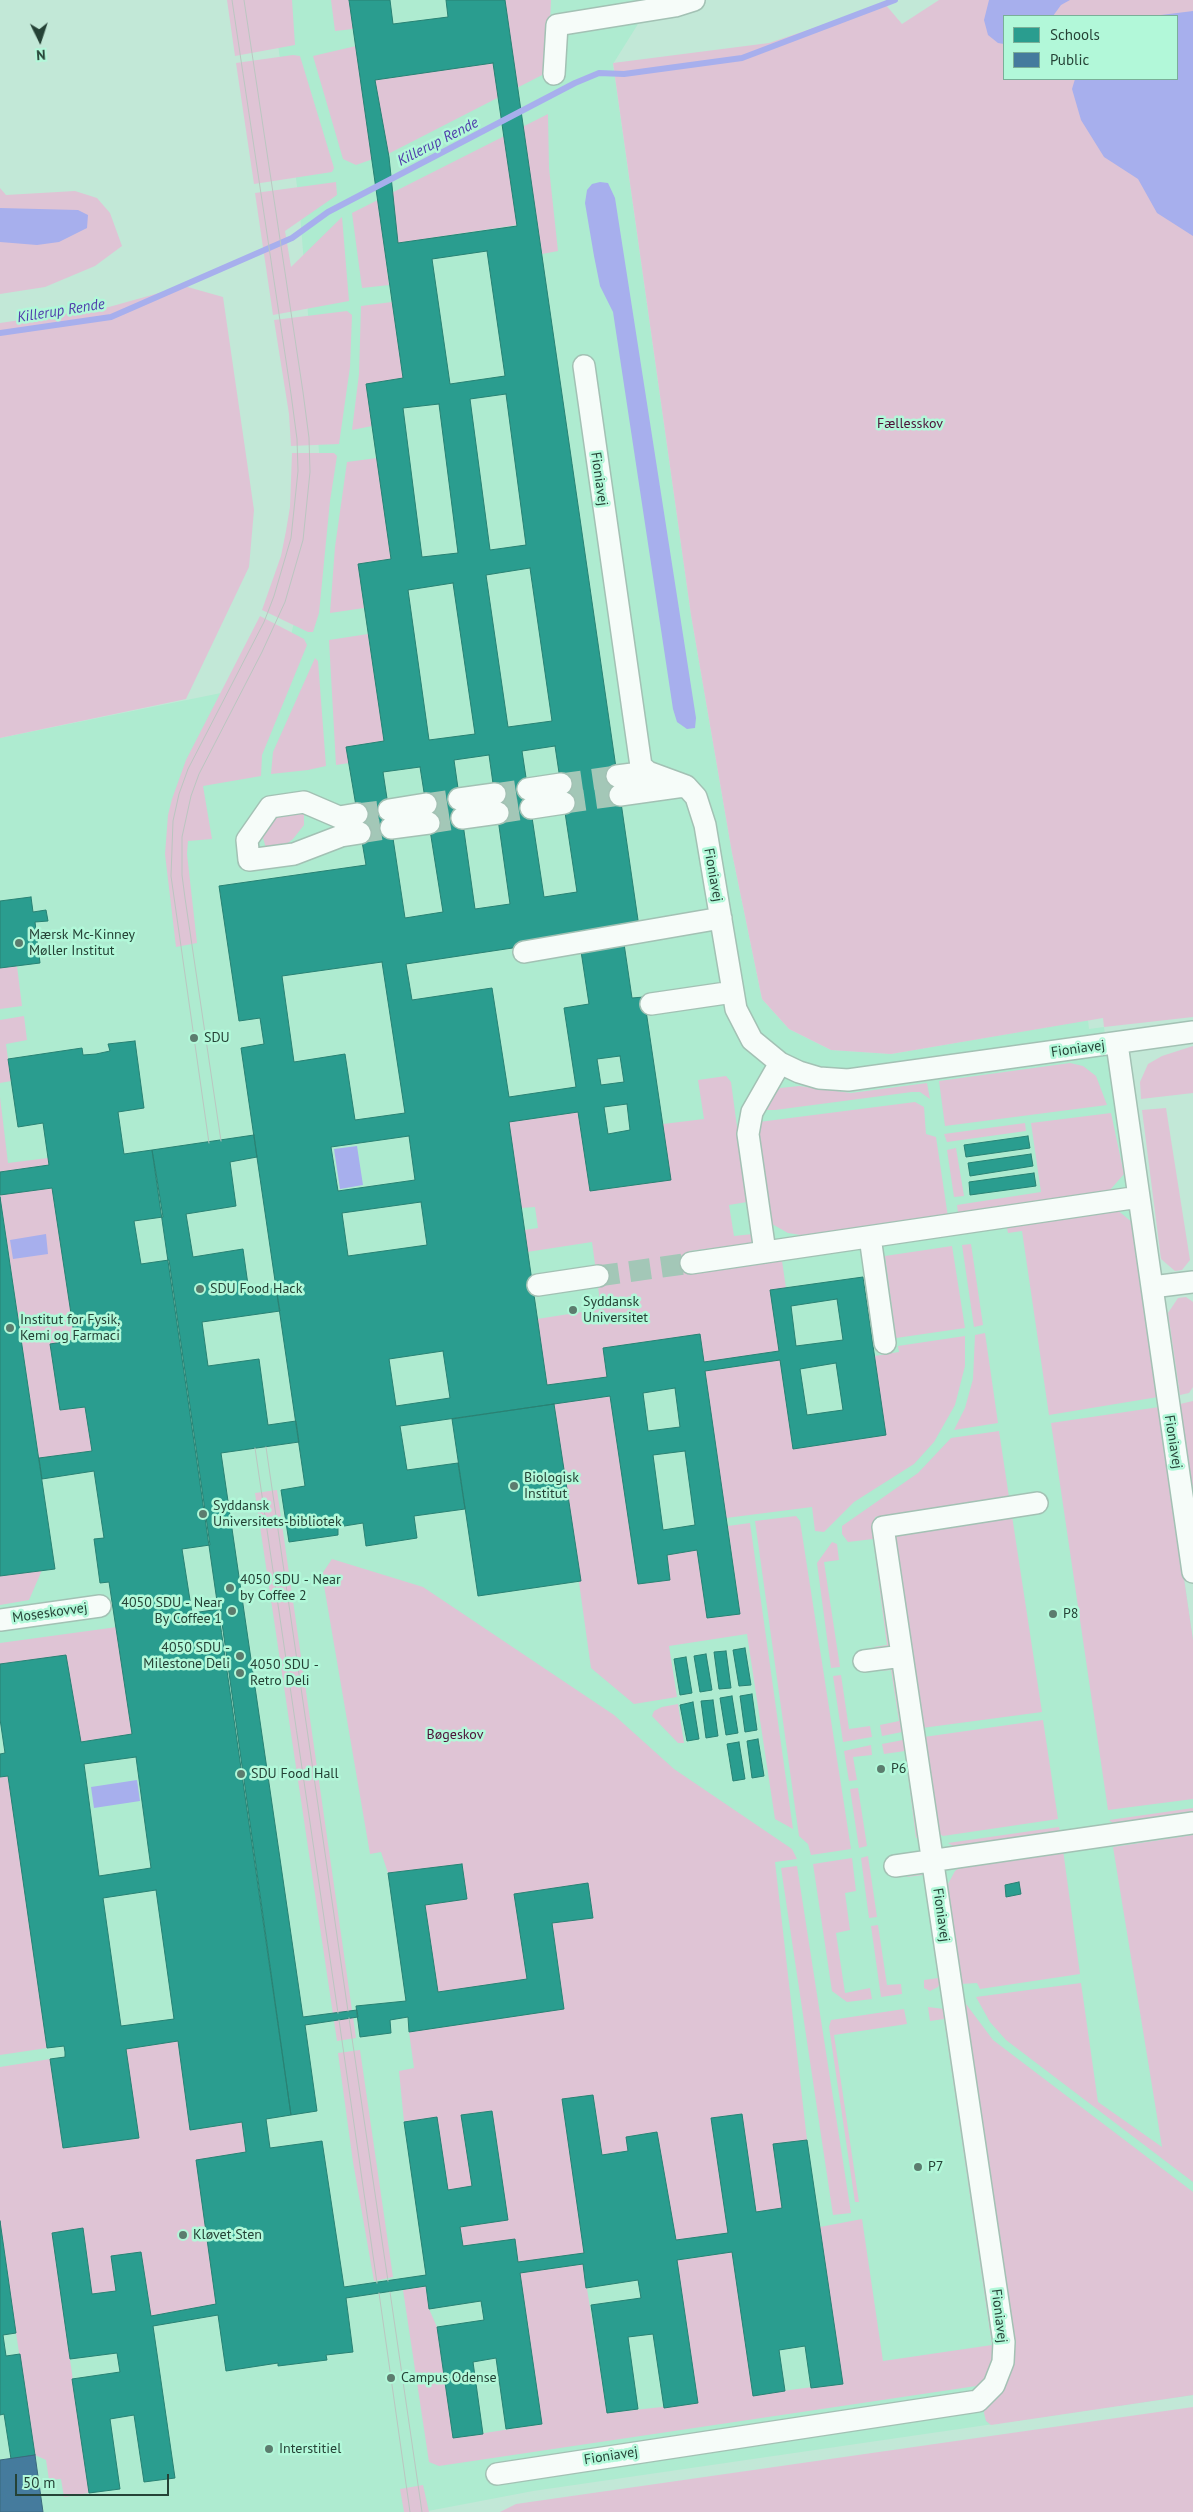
<!DOCTYPE html>
<meta charset="utf-8">
<style>
body{margin:0}
#map{position:relative;width:1193px;height:2512px;overflow:hidden;background:#c2e8d7;font-family:"PT Sans",sans-serif}
canvas{display:block}
.legend{position:absolute;left:1003px;top:15px;width:175px;height:65px;box-sizing:border-box;background:#b2f8d9;border:1px solid #7aaf98;margin:0;padding:6px 9px;list-style:none;font-size:15px;color:#254236}
.legend li{display:flex;align-items:center;gap:10px;height:25px}
.legend b{width:25px;border:1px solid #7aaf98}
.north{position:absolute;left:15px;top:15px;width:50px;height:50px;-webkit-text-stroke:4px #b2f8d9;paint-order:stroke;rotate:176deg;font-size:14px;font-weight:700;line-height:20px;text-align:center;color:#254236}
.north::after{content:'';display:block;margin:auto;width:18px;height:22px;background:#254236;clip-path:polygon(50% 0,100% 100%,50% 72%,0 100%)}
.scale{position:absolute;left:15px;top:2474px;width:154px;height:22px;box-sizing:border-box;border:2px solid #254236;border-top:0;padding-left:6px;font-size:15px;line-height:18px;white-space:nowrap;color:#254236;-webkit-text-stroke:4px #b2f8d9;paint-order:stroke}
</style>
<div id="map">
<canvas width="1193" height="2512"></canvas>
<ul class="legend">
<li><b style="height:14px;background:#2a9d8f"></b>Schools</li>
<li><b style="height:14px;background:#457b9d"></b>Public</li>
</ul>
<div class="north">N</div>
<div class="scale">50 m</div>
</div>
<script>
const c = document.querySelector('canvas').getContext('2d');
c.lineJoin = 'round';
function paint(path, color) {
  c.fillStyle = color;
  c.fill(path, 'evenodd');
}
function poly(rows) {
  const path = new Path2D();
  for (const r of rows) {
    path.moveTo(r[0], r[1]);
    for (let i = 2; i < r.length; i += 2) path.lineTo(r[i], r[i + 1]);
  }
  return path;
}
function stroke(path, color, width, dash) {
  c.strokeStyle = color;
  c.lineWidth = width;
  c.lineCap = dash ? 'butt' : 'round';
  c.setLineDash(dash || []);
  c.stroke(path);
}
function drawText(font, color, halo, rows, align = 'center') {
  c.font = font + ' "PT Sans",sans-serif';
  c.lineWidth = 5;
  c.setLineDash([]);
  c.textBaseline = 'middle';
  c.strokeStyle = halo;
  c.fillStyle = color;
  for (const [text, x, y, turn = 0] of rows) {
    c.save();
    c.translate(x, y);
    c.rotate((+turn || 0) * Math.PI / 180);
    c.textAlign = isNaN(turn) ? turn : align;
    if (halo) c.strokeText(text, 0, 0);
    c.fillText(text, 0, 0);
    c.restore();
  }
}
paint(poly([
 [272,0,653,0,613,64,691,615,732,853,762,999,789,1029,831,1050,891,1054,1088,1020,1089,1029,1104,1027,1193,1640,1193,2395,533,2491,423,2512,0,2512,0,738,280,681,323,502,299,201]
]), '#aeebd0');
paint(poly([
 [227,0,292,0,295,45,235,56],
 [331,0,349,0,353,29,335,31],
 [505,0,551,0,548,72,390,153,356,165,343,159,313,56,356,46],
 [939,0,1193,0,1193,1017,1104,1027,1103,1018,891,1054,831,1050,789,1029,762,999,732,853,691,615,613,63,769,43,885,4,902,24],
 [1004,16,1177,16,1177,79,1004,79],
 [293,55,300,56,334,168,332,172,254,184,236,63],
 [548,114,549,168,558,251,542,254,537,222,384,245,389,285,362,288,352,213],
 [336,182,337,195,285,231,291,267,342,217,349,301,273,315,255,193],
 [0,188,6,195,75,191,97,198,110,213,122,246,95,266,45,287,0,294],
 [184,286,223,297,254,510,249,567,186,699,0,738,0,323,109,307],
 [392,302,403,378,366,384,372,426,352,430,359,374,361,306],
 [347,311,352,315,350,367,339,444,291,446,289,414,274,320],
 [292,453,334,453,337,456,330,501,319,613,313,632,308,632,262,610,281,556,286,531,290,507],
 [377,458,391,559,358,564,364,608,330,613,335,547,347,462],
 [260,616,304,639,307,645,262,755,261,776,203,786,212,839,188,841,187,854,197,943,176,947,165,854,168,815,172,799,186,760],
 [368,634,384,741,347,747,349,763,336,765,329,640],
 [315,658,318,661,326,766,308,770,271,774,273,752],
 [282,811,304,812,304,825,293,839,283,847,266,848,263,838,266,829],
 [17,966,22,1006,0,1009,0,968],
 [24,1016,27,1040,6,1044,11,1081,0,1083,0,1020],
 [1193,1046,1193,1093,1141,1099,1140,1082,1148,1064,1162,1056],
 [1070,1063,1083,1066,1096,1076,1107,1105,945,1126,939,1081],
 [726,1076,731,1082,747,1202,729,1205,734,1236,753,1234,754,1243,689,1251,692,1272,779,1259,782,1261,786,1288,770,1290,779,1351,704,1362,700,1334,603,1348,607,1377,547,1385,537,1319,601,1309,592,1242,527,1252,524,1230,538,1228,535,1207,521,1208,509,1122,578,1112,590,1191,670,1180,663,1124,704,1119,698,1080],
 [927,1083,930,1099,920,1092,912,1092,775,1110,762,1110,780,1088,799,1086,851,1093],
 [0,1097,8,1163,48,1158,49,1165,0,1172],
 [915,1102,924,1107,926,1134,936,1137,948,1217,801,1235,788,1233,772,1224,767,1214,756,1139,759,1122],
 [1166,1108,1190,1260,1182,1270,1175,1271,1161,1259,1142,1110],
 [1111,1113,1124,1174,1110,1190,958,1213,957,1205,1041,1192,1031,1123],
 [1025,1123,1026,1131,947,1142,944,1134],
 [956,1148,964,1196,954,1197,947,1150],
 [52,1188,75,1340,50,1344,60,1409,85,1407,92,1451,39,1458,0,1195],
 [1116,1209,1133,1223,1158,1397,1049,1415,1022,1231,1008,1233,1007,1228,1010,1224],
 [971,1244,983,1325,974,1327,962,1245],
 [952,1246,965,1328,896,1338,885,1256],
 [1186,1297,1193,1302,1193,1387,1189,1393,1180,1395,1168,1313,1178,1298],
 [985,1333,998,1423,954,1430,965,1408,973,1379,975,1335],
 [965,1336,965,1366,955,1405,934,1442,914,1464,854,1502,824,1532,815,1531,812,1507,726,1518,705,1371,780,1360,793,1449,885,1435,874,1356,899,1352,898,1346],
 [610,1396,638,1584,670,1580,667,1555,697,1550,707,1618,740,1614,728,1526,750,1523,793,1829,775,1819,747,1634,669,1646,677,1697,634,1704,591,1668,554,1404],
 [1193,1401,1193,1490,1180,1404],
 [1159,1407,1193,1640,1193,1799,1108,1810,1051,1423],
 [999,1431,1009,1497,875,1517,893,1642,889,1648,877,1650,874,1647,887,1645,873,1539,848,1542,842,1534,842,1526,918,1473,951,1438],
 [277,1490,356,2038,337,2041,255,1493],
 [796,1516,800,1521,851,1849,811,1855,808,1844,799,1836,755,1521],
 [1012,1516,1042,1712,922,1728,893,1534],
 [832,1542,837,1544,839,1560,824,1562,840,1667,831,1668,817,1563],
 [332,1559,423,1587,614,1715,674,1769,792,1849,797,1859,775,1862,807,2140,773,2145,782,2208,756,2212,742,2114,711,2118,728,2233,676,2240,657,2132,626,2137,628,2151,602,2155,593,2095,563,2099,584,2253,518,2262,514,2239,463,2246,460,2227,508,2220,492,2111,461,2115,472,2186,448,2190,437,2117,404,2122,399,2071,414,2068,409,2032,564,2009,552,1923,593,1917,588,1884,515,1894,527,1979,438,1992,425,1905,467,1899,462,1864,388,1873,381,1852,370,1854,322,1574],
 [42,1570,29,1600,0,1605,0,1576],
 [117,1627,132,1734,81,1742,0,1664,0,1643],
 [878,1667,894,1667,907,1731,882,1736,880,1725,899,1721,891,1670,879,1671],
 [841,1675,849,1729,870,1726,872,1737,843,1742,833,1676],
 [678,1704,684,1743,678,1743,652,1716,654,1711,662,1707],
 [1043,1720,1058,1819,943,1836,938,1833,924,1737],
 [903,1740,908,1744,922,1837,916,1838,905,1751,884,1754,882,1744],
 [871,1745,872,1755,853,1757,857,1780,849,1781,844,1751],
 [8,1776,47,2048,0,2055,0,1777],
 [858,1788,867,1846,859,1848,850,1789],
 [1193,1808,1193,1811,1113,1823,1109,1820],
 [1059,1827,1060,1831,955,1847,948,1843],
 [1193,1835,1193,2182,1006,2040,990,2022,976,1997,1081,1983,1098,2102,1162,2147,1113,1847],
 [1063,1850,1080,1974,980,1989,977,1983,961,1984,948,1884,955,1871,962,1866],
 [868,1856,877,1917,869,1918,861,1858],
 [852,1858,856,1891,845,1893,850,1930,836,1933,845,1993,870,1988,872,1999,847,2002,832,1991,813,1864],
 [797,1866,851,2213,833,2215,781,1868],
 [924,1871,944,1976,938,1987,930,1991,924,1988,924,1980,938,1978,923,1875,907,1877,911,1872],
 [878,1925,887,1985,901,1984,902,1994,881,1997,871,1926],
 [963,2000,993,2040,1193,2192,1193,2395,991,2425,986,2421,984,2413,985,2403,1000,2389],
 [928,2007,944,2009,949,2018,996,2361,983,2385,439,2466,429,2462,403,2290,426,2286,429,2309,437,2327,453,2438,542,2424,520,2273,583,2264,607,2413,698,2403,677,2260,732,2252,753,2395,842,2383,820,2227,862,2219,883,2361,992,2345,944,2019,930,2021],
 [904,2009,907,2024,834,2035,859,2202,855,2202,829,2027,831,2020],
 [178,2041,190,2130,242,2122,246,2152,196,2160,216,2304,151,2316,141,2252,111,2256,116,2291,92,2294,83,2229,52,2233,89,2493,64,2497,61,2479,49,2480,46,2460,35,2455,16,2333,0,2221,0,2067,50,2059,64,2148,139,2138,126,2049],
 [360,2050,393,2277,374,2281,353,2162,338,2053],
 [1193,2407,1193,2512,500,2512,516,2504],
 [423,2485,429,2512,404,2512,400,2489]
]), '#dfc4d5');
paint(poly([
 [989,0,1070,0,1061,5,1053,16,1004,16,1004,44,998,43,988,35,984,20],
 [1193,11,1193,236,1157,213,1138,179,1104,157,1081,120,1072,89,1075,79,1177,79,1177,16,1153,16],
 [600,182,608,183,615,198,696,718,695,728,687,729,677,722,673,709,613,312,600,286,594,256,585,203,587,190,592,184],
 [0,208,78,210,88,215,87,228,59,242,37,245,0,242],
 [357,1146,363,1185,340,1189,334,1149],
 [46,1234,48,1254,13,1259,10,1240],
 [137,1780,140,1801,94,1808,91,1787]
]), '#a7afed');
const schools = poly([
 [349,0,390,0,393,24,448,17,446,0,505,0,639,927,622,930,632,998,644,997,671,1180,590,1191,578,1112,509,1122,547,1385,607,1377,603,1348,700,1334,704,1362,779,1351,770,1290,863,1277,886,1435,793,1449,780,1360,705,1371,740,1614,707,1618,697,1550,667,1555,670,1580,638,1584,610,1396,400,1426,407,1470,458,1463,465,1509,414,1516,417,1538,366,1546,363,1523,338,1527,338,1535,289,1542,281,1490,305,1486,241,1048,264,1044,260,1018,239,1021,219,886,366,865,346,747,384,741,358,564,391,559,366,384,403,378,349,0],
 [493,63,517,226,398,243,389,157,375,80,493,63],
 [487,251,505,376,450,384,432,259,487,251],
 [506,394,526,545,490,550,470,399,506,394],
 [439,404,458,553,422,557,403,408,439,404],
 [530,568,552,721,508,727,486,575,530,568],
 [453,583,475,734,429,740,408,590,453,583],
 [555,746,577,892,544,897,522,751,555,746],
 [489,755,510,904,475,909,454,760,489,755],
 [420,767,443,912,405,918,383,772,420,767],
 [579,938,589,1004,564,1008,576,1087,509,1097,492,988,412,1000,406,964,579,938],
 [382,962,405,1113,355,1120,345,1054,294,1062,282,976,382,962],
 [620,1056,624,1082,601,1085,597,1059,620,1056],
 [627,1104,630,1130,608,1134,604,1107,627,1104],
 [409,1136,415,1180,338,1191,331,1147,409,1136],
 [421,1202,427,1245,348,1256,342,1213,421,1202],
 [837,1299,843,1340,796,1346,791,1306,837,1299],
 [443,1351,450,1398,396,1406,389,1359,443,1351],
 [836,1363,843,1410,807,1415,800,1369,836,1363],
 [675,1388,680,1427,648,1431,643,1393,675,1388],
 [685,1451,695,1525,663,1530,653,1455,685,1451],
 [31,897,33,912,46,910,48,921,35,922,40,963,0,968,0,901,31,897],
 [135,1041,144,1108,118,1112,124,1154,152,1150,156,1173,163,1217,134,1221,141,1264,169,1260,210,1545,182,1549,192,1613,220,1609,291,2115,266,2119,270,2148,322,2141,344,2287,426,2275,404,2122,437,2117,448,2190,472,2186,461,2115,492,2111,508,2220,460,2227,463,2246,515,2239,518,2262,584,2253,562,2099,593,2095,602,2155,628,2151,626,2137,657,2132,676,2240,728,2233,711,2118,742,2114,756,2212,782,2208,773,2144,807,2140,843,2384,811,2388,805,2346,779,2350,785,2391,753,2396,732,2252,677,2260,698,2403,664,2408,653,2334,628,2337,638,2409,607,2413,591,2305,641,2298,638,2280,586,2288,583,2264,520,2273,542,2424,506,2429,496,2358,473,2362,483,2434,453,2438,437,2327,484,2320,481,2301,429,2309,426,2286,346,2298,353,2352,326,2355,327,2360,278,2366,278,2363,226,2371,218,2315,153,2326,175,2478,144,2482,134,2415,110,2419,120,2489,89,2493,72,2379,120,2372,117,2353,70,2359,52,2233,83,2228,92,2294,116,2291,111,2256,141,2252,151,2316,216,2304,196,2160,246,2152,242,2122,190,2130,178,2041,126,2049,139,2138,63,2148,50,2059,65,2057,65,2052,64,2046,47,2048,8,1776,0,1777,0,1754,5,1753,0,1719,0,1664,66,1655,81,1742,132,1734,109,1582,100,1583,94,1539,104,1538,94,1471,42,1479,39,1458,92,1451,85,1407,60,1410,50,1344,75,1340,52,1188,0,1195,0,1172,49,1165,43,1123,18,1127,8,1059,82,1048,83,1055,96,1054,110,1051,108,1044,135,1041],
 [136,1757,151,1868,99,1876,84,1764,136,1757],
 [156,1890,174,2019,121,2026,103,1898,156,1890],
 [254,1135,257,1157,230,1162,236,1206,186,1214,193,1257,243,1249,249,1292,276,1288,280,1311,202,1322,208,1366,259,1359,268,1425,296,1421,299,1442,221,1453,303,2017,357,2010,358,2017,305,2025,317,2111,291,2115,152,1150,254,1135],
 [1028,1136,1030,1148,966,1157,964,1145,1028,1136],
 [1031,1154,1033,1166,970,1176,968,1163,1031,1154],
 [1034,1173,1036,1186,970,1195,969,1182,1034,1173],
 [0,1197,55,1569,0,1576,0,1197],
 [554,1404,581,1581,478,1596,452,1419,554,1404],
 [745,1648,751,1685,739,1686,733,1650,745,1648],
 [726,1651,731,1688,719,1689,714,1652,726,1651],
 [706,1654,712,1690,700,1692,694,1656,706,1654],
 [686,1657,692,1693,680,1695,674,1659,686,1657],
 [752,1694,757,1730,745,1732,740,1696,752,1694],
 [732,1696,738,1733,726,1735,720,1698,732,1696],
 [713,1700,718,1736,706,1738,701,1701,713,1700],
 [693,1702,699,1739,687,1741,680,1705,693,1702],
 [758,1739,764,1776,752,1778,747,1741,758,1739],
 [739,1742,745,1779,733,1781,727,1744,739,1742],
 [462,1864,467,1899,425,1905,438,1992,527,1979,514,1894,588,1883,593,1918,552,1923,564,2009,409,2032,408,2017,390,2020,391,2033,360,2037,356,2006,406,2001,388,1873,462,1864],
 [1019,1882,1021,1894,1006,1897,1005,1885,1019,1882],
 [0,2221,16,2333,3,2335,6,2356,20,2354,35,2455,11,2459,4,2414,0,2415,0,2221]
]);
paint(schools, '#2a9d8f');
stroke(schools, '#288274', 1);
const public = poly([
 [35,2455,43,2512,0,2512,0,2460,35,2455]
]);
paint(public, '#457b9d');
stroke(public, '#3b6a7e', 1);
stroke(poly([
 [0,333,111,317,292,238,328,212,575,83,599,73,624,74,742,58,895,0]
]), '#a7afed', 6);
stroke(poly([
 [561,784,617,776],
 [495,794,528,789],
 [564,803,620,795],
 [426,804,459,799],
 [498,813,531,808],
 [357,814,389,810],
 [429,823,462,818],
 [360,833,391,828],
 [598,1276,691,1263]
]), '#a3c7b7', 21, [21, 11]);
const minor = poly([
 [554,74,557,25,675,6,694,0],
 [584,366,641,766,648,772,686,786,696,797,705,825,736,1009,752,1040,780,1063,799,1072,819,1078,848,1080,1193,1032],
 [617,776,648,772],
 [528,789,561,784],
 [620,795,684,786],
 [459,799,495,794],
 [531,808,564,803],
 [389,810,426,804],
 [357,814,339,817,304,802,270,807,247,840,249,860,294,854,341,836,360,833],
 [462,818,498,813],
 [391,828,429,823],
 [524,952,721,918],
 [651,1004,733,992],
 [1117,1044,1193,1572],
 [870,1237,885,1343],
 [765,1252,748,1134,752,1112,780,1063],
 [691,1263,1139,1197],
 [538,1285,598,1276],
 [1152,1287,1193,1282],
 [0,1620,100,1606],
 [864,1661,902,1656],
 [895,1866,1193,1823],
 [497,2474,978,2401,994,2385,1003,2362,1004,2342,883,1527,1037,1503]
]);
stroke(minor, '#a3c1b4', 24);
stroke(minor, '#f6fcf9', 21);
stroke(poly([
 [221,1141,185,898,182,875,182,837,191,796,199,774,262,652,285,602,303,540,310,472,309,438,303,392,244,0],
 [209,1143,171,876,173,821,179,794,188,769,264,622,274,596,291,538,298,471,297,439,291,394,232,0],
 [266,1447,348,2011],
 [255,1448,338,2013],
 [349,2018,388,2281],
 [339,2020,377,2283],
 [390,2292,422,2512],
 [379,2293,410,2512]
]), '#bbc6c1', 1);
for (const [x, y, r, color] of [
 [19,943,5,"#5c7c6e"],
 [194,1038,5,"#5c7c6e"],
 [200,1289,5,"#5c7c6e"],
 [573,1310,5,"#5c7c6e"],
 [10,1328,5,"#5c7c6e"],
 [514,1486,5,"#5c7c6e"],
 [203,1514,5,"#5c7c6e"],
 [230,1588,5,"#5c7c6e"],
 [232,1611,5,"#5c7c6e"],
 [1053,1614,5,"#5c7c6e"],
 [240,1656,5,"#5c7c6e"],
 [240,1673,5,"#5c7c6e"],
 [881,1769,5,"#5c7c6e"],
 [241,1774,5,"#5c7c6e"],
 [918,2167,5,"#5c7c6e"],
 [183,2235,5,"#5c7c6e"],
 [391,2378,5,"#5c7c6e"],
 [269,2449,5,"#5c7c6e"]
]) {
  const dot = new Path2D();
  dot.arc(x, y, r, 0, 2 * Math.PI);
  c.fillStyle = color;
  c.fill(dot);
  stroke(dot, '#b2f8d9', 2);
}
drawText('14px', '#4d1138', '#b2f8d9', [
 ["Fællesskov",910,424],
 ["Bøgeskov",455,1735]
]);
drawText('14px', '#254236', '#b2f8d9', [
 ["Fioniavej",599,479,82],
 ["Fioniavej",713,875,80],
 ["Fioniavej",1078,1049,-8],
 ["Fioniavej",1173,1442,81],
 ["Moseskovvej",50,1613,-8],
 ["Fioniavej",941,1915,82],
 ["Fioniavej",999,2316,83],
 ["Fioniavej",611,2456,-9]
]);
drawText('14px', '#254236', '#b2f8d9', [
 ["Mærsk Mc-Kinney",29,935],
 ["Møller Institut",29,951],
 ["SDU",204,1038],
 ["SDU Food Hack",210,1289],
 ["Syddansk",583,1302],
 ["Universitet",583,1318],
 ["Institut for Fysik,",20,1320],
 ["Kemi og Farmaci",20,1336],
 ["Biologisk",524,1478],
 ["Institut",524,1494],
 ["Syddansk",213,1506],
 ["Universitets-bibliotek",213,1522],
 ["4050 SDU - Near",240,1580],
 ["by Coffee 2",240,1596],
 ["4050 SDU - Near",222,1603,"right"],
 ["By Coffee 1",222,1619,"right"],
 ["P8",1063,1614],
 ["4050 SDU -",230,1648,"right"],
 ["Milestone Deli",230,1664,"right"],
 ["4050 SDU -",250,1665],
 ["Retro Deli",250,1681],
 ["P6",891,1769],
 ["SDU Food Hall",251,1774],
 ["P7",928,2167],
 ["Kløvet Sten",193,2235],
 ["Campus Odense",401,2378],
 ["Interstitiel",279,2449]
], 'left');
drawText('italic 15px', '#503dab', '#b2f8d9', [
 ["Killerup Rende",438,142,-27],
 ["Killerup Rende",61,311,-9]
]);
</script>
